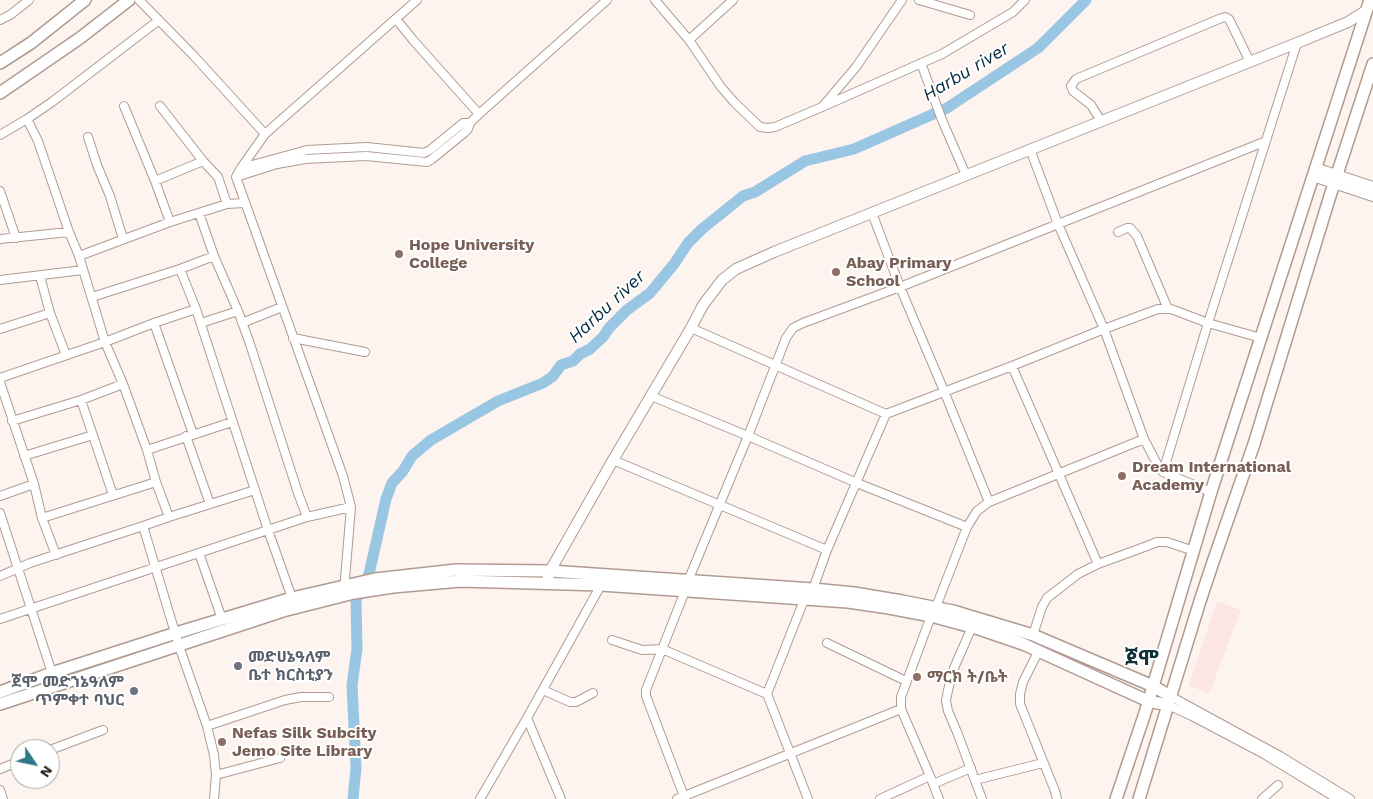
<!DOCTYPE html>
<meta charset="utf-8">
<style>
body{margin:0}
#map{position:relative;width:1373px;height:799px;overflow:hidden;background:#fdf3ef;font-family:"Work Sans",sans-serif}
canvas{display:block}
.north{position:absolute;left:10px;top:739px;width:50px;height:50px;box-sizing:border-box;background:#fff;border:1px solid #aba7a6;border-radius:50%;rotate:124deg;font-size:14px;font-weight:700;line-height:20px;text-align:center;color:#2c2420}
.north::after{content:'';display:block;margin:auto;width:18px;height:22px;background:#307684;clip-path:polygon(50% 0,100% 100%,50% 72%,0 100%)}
</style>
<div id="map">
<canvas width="1373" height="799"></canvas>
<div class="north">N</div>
</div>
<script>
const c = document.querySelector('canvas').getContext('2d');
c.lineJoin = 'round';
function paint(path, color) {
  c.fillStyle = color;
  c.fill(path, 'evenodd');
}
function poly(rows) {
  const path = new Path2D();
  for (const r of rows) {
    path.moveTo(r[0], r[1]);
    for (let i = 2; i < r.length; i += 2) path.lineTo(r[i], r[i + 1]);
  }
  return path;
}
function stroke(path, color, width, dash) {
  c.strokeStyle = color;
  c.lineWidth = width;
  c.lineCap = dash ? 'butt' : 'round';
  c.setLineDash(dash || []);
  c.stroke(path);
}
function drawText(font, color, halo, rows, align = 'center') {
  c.font = font + ' "Work Sans","Noto Sans Ethiopic",sans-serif';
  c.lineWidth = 4;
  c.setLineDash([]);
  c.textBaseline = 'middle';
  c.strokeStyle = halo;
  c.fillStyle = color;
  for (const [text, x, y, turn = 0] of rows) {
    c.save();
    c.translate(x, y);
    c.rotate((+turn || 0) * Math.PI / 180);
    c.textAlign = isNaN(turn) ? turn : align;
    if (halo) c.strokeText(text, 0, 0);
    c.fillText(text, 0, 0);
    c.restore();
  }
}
paint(poly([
 [1217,601,1241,610,1209,694,1189,685]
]), '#fbe5e5');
stroke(poly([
 [353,799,356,768,352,685,357,649,356,600,369,574,386,499,392,483,403,471,412,456,431,440,498,401,543,383,553,376,561,365,573,361,580,354,590,349,603,337,609,328,627,310,650,293,674,264,688,243,702,229,743,196,755,192,805,161,854,149,947,108,1038,48,1086,0]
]), '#99c6e3', 11);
const street = poly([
 [139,0,194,56,265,134],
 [655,0,689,40,721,87,734,102,760,127,768,128,775,127,822,107,942,54,1013,12,1025,0],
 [919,0,970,15],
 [396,19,413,40,479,114],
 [0,20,10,15,29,0],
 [689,40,733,0],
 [921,63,942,120,966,175],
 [124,106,155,181,170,222],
 [160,106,203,161,218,177,227,204],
 [823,106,856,67,902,0],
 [27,119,38,141,69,232],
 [1101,121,1091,105,1073,91,1071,86,1076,79,1219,19,1225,17,1229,19,1250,62],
 [0,135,27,119,52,102,159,20],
 [88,137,97,165,110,196,123,239],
 [1030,149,1058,224,1104,329,1144,439,1157,464,1163,472,1211,492],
 [241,168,307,150,367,147,424,153,430,150,463,123,470,123],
 [236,177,277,164,305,159,366,156,427,162,432,159,464,133,468,129,470,123,479,114,607,0],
 [155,181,203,161],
 [0,191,16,238],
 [199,213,214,256,238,311,250,344,298,493,307,517],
 [872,213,900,287,944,391,989,502],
 [1118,232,1127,228,1130,228,1137,236,1168,309],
 [0,239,69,232,79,256,105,342,123,384,147,450,156,482,169,517,143,526,179,646,207,726,214,755,216,775,214,799],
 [79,256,170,222,227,204,244,203],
 [180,269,214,256],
 [40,276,50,313],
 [0,280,83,270],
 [92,297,180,269,196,309],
 [154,323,193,434],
 [201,323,238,311],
 [242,323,282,307],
 [691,328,886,414],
 [0,329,50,313,66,355],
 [293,338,365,352],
 [1012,366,1098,564],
 [0,378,105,342,154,323,196,309,268,530,292,598],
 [0,382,34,484,42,518,56,555],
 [651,396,748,436,857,483,967,527],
 [81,400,113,495],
 [12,421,81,400,123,384],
 [186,436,210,504],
 [147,450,232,422],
 [24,456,93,435],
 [613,460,827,550],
 [1163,472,1208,323,1261,338],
 [0,496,34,484],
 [0,513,52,673],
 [169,517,255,490],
 [42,518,156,482],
 [199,553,222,619],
 [0,576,30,563,143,526],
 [688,581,748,436,786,338,793,328,803,323,900,287,1264,142],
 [813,589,827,550,886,414,1012,366,1104,329,1158,309,1171,309,1208,323,1297,43],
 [344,591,351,507,343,476,236,177,241,168,265,134,417,0],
 [804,600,767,694,808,799],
 [936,607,967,527,977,511,989,502,1144,439],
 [931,616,901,697,901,709,930,776,939,799],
 [0,619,307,517,351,507],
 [972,627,954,668,948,690,946,701,948,711,957,732,982,799],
 [1033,635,1042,607,1047,598,1078,574,1098,564,1147,546,1157,542,1167,542,1194,551],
 [612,640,642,650,662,649,767,694],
 [827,643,906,681],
 [1039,650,1023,682,1020,694,1020,704,1055,791,1057,799],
 [543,690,570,702,576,702,593,693],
 [1170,696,1280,756,1350,799],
 [1168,705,1192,716,1264,754,1338,799],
 [527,718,561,799],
 [207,726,285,700,301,697,329,697],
 [50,750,103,730],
 [0,769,20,761],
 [216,775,280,758],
 [975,780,1043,763],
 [933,784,971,768],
 [0,790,3,799],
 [480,799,527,718,601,585],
 [677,799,901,709],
 [685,799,646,696,646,690,685,591],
 [880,799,930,776],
 [1262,799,1278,785]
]);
const secondary = poly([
 [1315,168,1373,187],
 [1313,176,1373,196],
 [546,584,550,571,613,460,691,328,703,305,722,280,736,269,774,252,1297,43,1348,22,1367,10]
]);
const primary = poly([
 [0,63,31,43,85,0],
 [0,93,80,38,129,0],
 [0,692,52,673,176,633,292,598,375,579,456,570,550,571,813,589,854,593,902,601,953,611,1033,635,1153,686,1170,696],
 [0,704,283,611,354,593,393,587,461,581,601,585,848,602,889,608,931,616,979,629,1023,644,1148,701,1168,705],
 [1116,799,1145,713,1211,492,1370,0],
 [1139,799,1200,601,1213,562,1254,444,1330,196,1373,64]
]);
stroke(street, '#b19b91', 10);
stroke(secondary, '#b19b91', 12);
stroke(primary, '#b19b91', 14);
stroke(street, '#fff', 8);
stroke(secondary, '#fff', 10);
stroke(primary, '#fff', 11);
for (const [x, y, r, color] of [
 [399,254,5,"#8d6e63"],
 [836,272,5,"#8d6e63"],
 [1122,476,5,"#8d6e63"],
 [238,666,5,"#6b7280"],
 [917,677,5,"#8d6e63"],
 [134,691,5,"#6b7280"],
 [222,742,5,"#8d6e63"]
]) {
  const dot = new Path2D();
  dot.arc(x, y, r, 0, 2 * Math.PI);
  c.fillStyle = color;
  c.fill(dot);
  stroke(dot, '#fff', 2);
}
drawText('bold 16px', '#785e54', '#fff', [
 ["Hope University",409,245],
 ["College",409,263],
 ["Abay Primary",846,263],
 ["School",846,281],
 ["Dream International",1132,467],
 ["Academy",1132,485],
 ["ማርክ ት/ቤት",927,677],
 ["Nefas Silk Subcity",232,733],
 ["Jemo Site Library",232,751]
], 'left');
drawText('bold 16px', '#5b616d', '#fff', [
 ["መድሀኔዓለም",248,657],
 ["ቤተ ክርስቲያን",248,675],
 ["ጀሞ መድኀኔዓለም",124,682,"right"],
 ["ጥምቀተ ባህር",124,700,"right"]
], 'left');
drawText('italic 18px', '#052d41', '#fff', [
 ["Harbu river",966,72,-31],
 ["Harbu river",607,307,-43]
]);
drawText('bold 21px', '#103238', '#fff', [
 ["ጀሞ",1142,659]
]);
</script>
